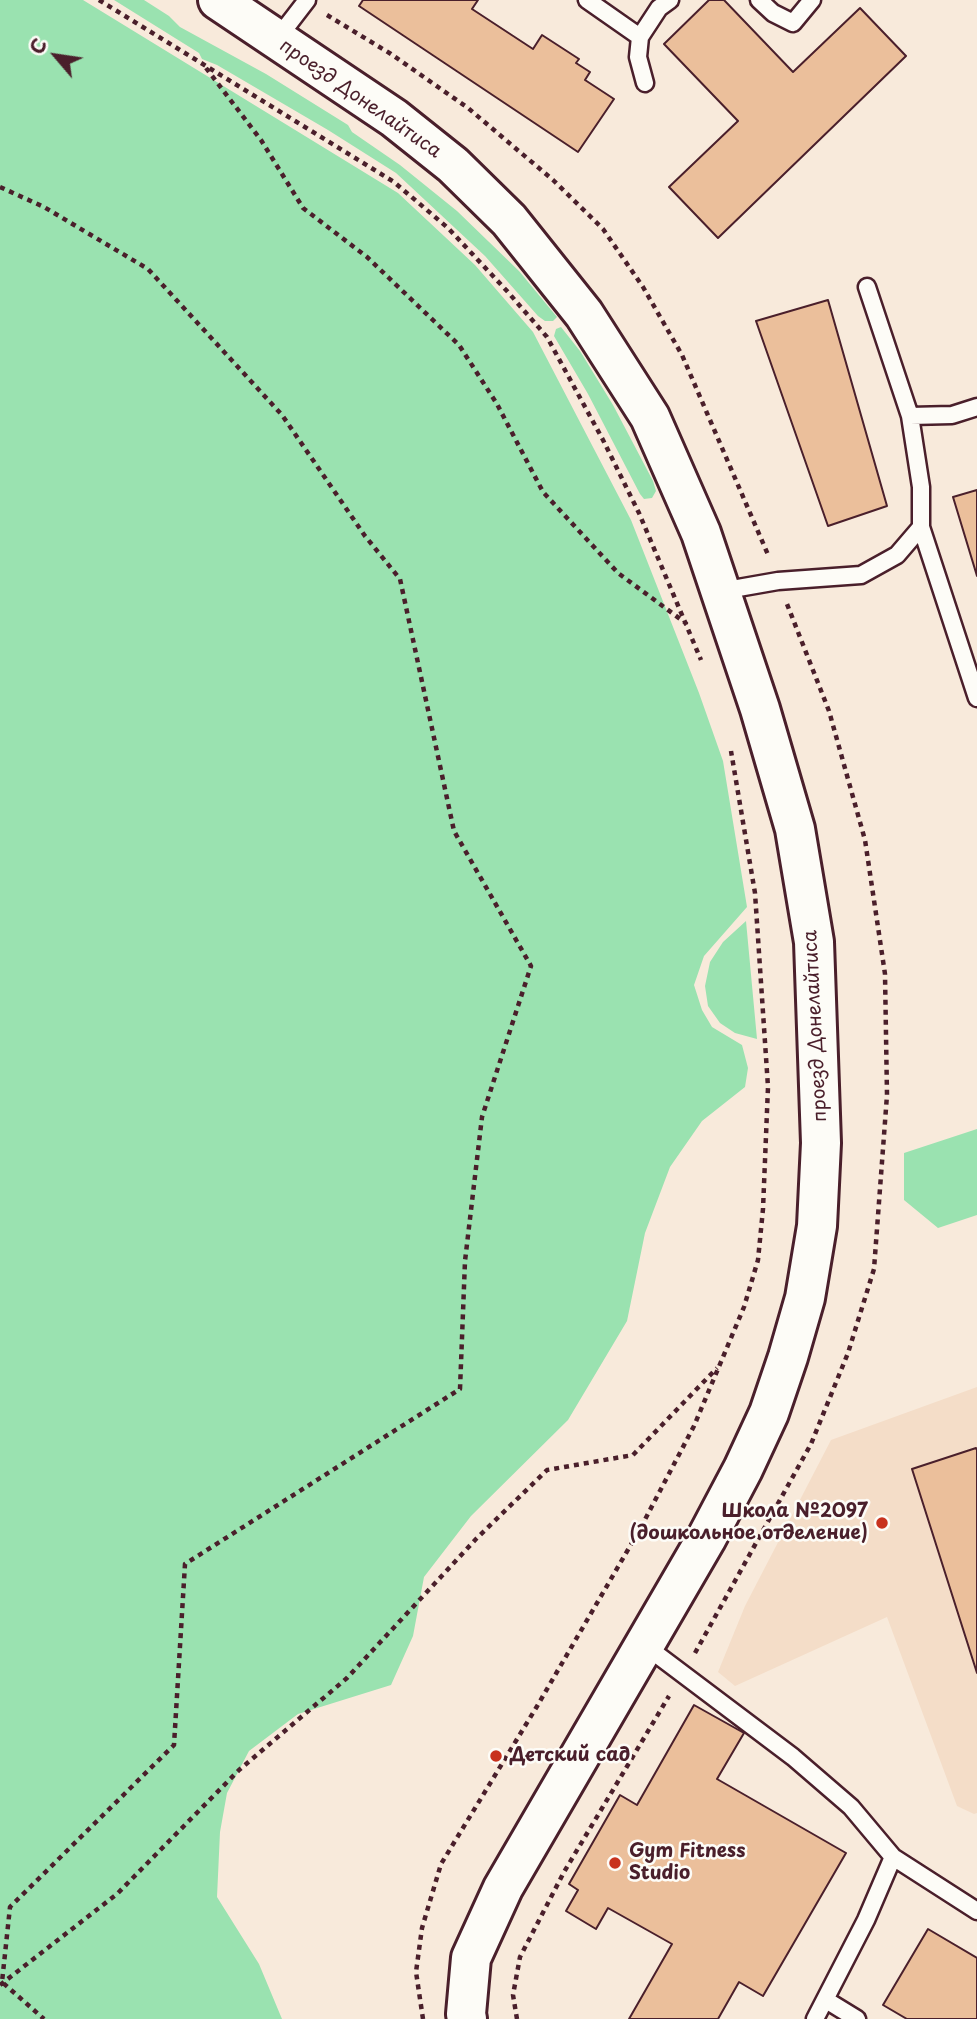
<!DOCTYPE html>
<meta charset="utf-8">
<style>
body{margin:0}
#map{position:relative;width:977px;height:2019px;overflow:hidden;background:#f8eadb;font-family:"Playpen Sans",sans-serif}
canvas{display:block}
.north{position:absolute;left:21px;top:21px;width:70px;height:70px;-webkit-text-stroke:5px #fdfcf7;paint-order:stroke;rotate:299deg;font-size:19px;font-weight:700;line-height:28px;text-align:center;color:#4a1f2b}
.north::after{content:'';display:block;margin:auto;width:24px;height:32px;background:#4a1f2b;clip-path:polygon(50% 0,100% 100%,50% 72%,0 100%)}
</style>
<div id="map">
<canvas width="977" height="2019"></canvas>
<div class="north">С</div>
</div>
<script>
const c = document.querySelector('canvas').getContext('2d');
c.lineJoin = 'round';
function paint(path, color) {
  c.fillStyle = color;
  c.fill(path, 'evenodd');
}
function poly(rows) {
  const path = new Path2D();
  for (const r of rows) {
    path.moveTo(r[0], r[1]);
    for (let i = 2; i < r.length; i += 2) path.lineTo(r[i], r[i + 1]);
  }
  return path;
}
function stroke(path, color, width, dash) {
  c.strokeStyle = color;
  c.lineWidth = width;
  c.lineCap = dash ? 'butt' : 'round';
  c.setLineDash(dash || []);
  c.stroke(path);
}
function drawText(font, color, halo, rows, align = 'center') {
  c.font = font + ' "Playpen Sans",sans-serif';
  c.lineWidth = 5;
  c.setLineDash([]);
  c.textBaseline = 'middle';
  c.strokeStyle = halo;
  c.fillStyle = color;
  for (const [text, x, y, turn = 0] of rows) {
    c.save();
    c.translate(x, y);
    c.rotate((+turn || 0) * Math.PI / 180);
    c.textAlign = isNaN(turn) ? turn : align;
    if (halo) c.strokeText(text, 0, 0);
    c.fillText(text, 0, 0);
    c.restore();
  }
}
paint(poly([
 [977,1387,977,1813,974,1814,957,1806,887,1617,735,1686,718,1672,745,1606,831,1440]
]), '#f4ddc8');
paint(poly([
 [0,0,83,0,398,193,475,265,533,332,631,520,699,693,723,761,747,907,704,956,694,985,702,1010,712,1027,742,1045,748,1068,745,1087,702,1121,670,1167,645,1233,627,1321,568,1420,471,1516,424,1577,413,1636,391,1685,298,1714,249,1751,227,1793,220,1832,217,1897,259,1964,282,2019,0,2019],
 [114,0,144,0,169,16,180,27,266,74,348,125,352,132,400,165,457,211,519,271,557,317,553,321,545,321,538,316,485,256,396,173,328,130,217,65,202,59,199,53],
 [561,327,580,351,613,405,653,481,656,491,652,498,644,499,640,494,588,394,554,336,556,329],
 [746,921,757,1039,735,1033,720,1023,708,1006,705,986,710,962,723,942],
 [977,1129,977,1215,938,1228,904,1200,904,1153]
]), '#9ae2b0');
const building = poly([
 [363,0,478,0,472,9,533,49,542,35,579,59,576,63,590,72,585,80,614,99,578,152,359,6,363,0],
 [709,0,724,0,793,72,860,8,906,56,718,238,669,187,738,121,664,44,709,0],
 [828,300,887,506,828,526,756,321,828,300],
 [977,490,977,576,953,497,977,490],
 [976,1448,977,1450,977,1673,912,1469,976,1448],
 [694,1705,744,1733,717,1779,846,1853,763,1996,739,1982,718,2019,629,2019,672,1944,608,1908,596,1929,566,1911,578,1890,569,1884,620,1795,637,1805,694,1705],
 [928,1929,977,1958,977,2019,907,2019,883,2005,928,1929]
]);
paint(building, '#ebbf9b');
stroke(building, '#4a1f2b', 2);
const service = poly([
 [587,0,640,37],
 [759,0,773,13,793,23,812,0],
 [277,39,307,0],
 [645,83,638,57,640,37,659,8,670,0],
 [910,416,952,415,977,407],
 [921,527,977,698],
 [721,591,778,581,861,575,897,555,921,527,921,487,910,416,867,287],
 [643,1644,793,1757,851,1807,893,1857,866,1920,815,2019],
 [893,1857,977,1911],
 [826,2000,857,2019]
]);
const tertiary = poly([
 [218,0,394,118,453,165,509,220,584,314,650,417,701,533,760,709,795,829,814,942,821,1143,817,1226,805,1298,788,1357,769,1413,743,1469,706,1539,503,1888,471,1958,466,2014,467,2019]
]);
stroke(service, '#4a1f2b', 21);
stroke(tertiary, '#4a1f2b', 44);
stroke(poly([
 [99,0,394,182,448,228,507,291,547,337,603,440,639,513,701,660],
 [327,15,391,54,468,108,553,180,603,229,643,287,682,355,769,557],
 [206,68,261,140,303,208,367,257,459,345,497,404,543,492,618,573,687,624],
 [0,187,44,207,148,269,282,415,365,536,400,579,454,831,531,966,482,1117,465,1261,460,1389,185,1564,174,1745,10,1907,2,1982,44,2019],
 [695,1653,811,1444,848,1353,874,1269,887,1095,885,974,865,840,829,711,787,604],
 [0,1985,117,1894,239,1770,347,1678,476,1539,547,1470,633,1455,717,1368],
 [423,2019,416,1972,422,1928,441,1864,536,1708,640,1529,694,1426,744,1307,758,1260,763,1209,768,1087,755,893,731,751],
 [517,2019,513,1995,520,1957,564,1872,669,1696]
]), '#4a1f2b', 4.5, [5, 5]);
stroke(service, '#fdfcf7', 16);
stroke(tertiary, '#fdfcf7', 38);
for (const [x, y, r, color] of [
 [882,1523,7,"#c8321e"],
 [496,1756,7,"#c8321e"],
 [615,1863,7,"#c8321e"]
]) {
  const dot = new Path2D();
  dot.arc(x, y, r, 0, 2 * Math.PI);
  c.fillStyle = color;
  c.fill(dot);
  stroke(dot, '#fdfcf7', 2.5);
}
drawText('19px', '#4a1f2b', '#fdfcf7', [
 ["проезд Донелайтиса",360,99,35],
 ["проезд Донелайтиса",816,1026,-93]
]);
drawText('bold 19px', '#4a1f2b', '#fdfcf7', [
 ["Школа №2097",868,1512,"right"],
 ["(дошкольное отделение)",868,1534,"right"],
 ["Детский сад",510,1756],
 ["Gym Fitness",629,1852],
 ["Studio",629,1874]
], 'left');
</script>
